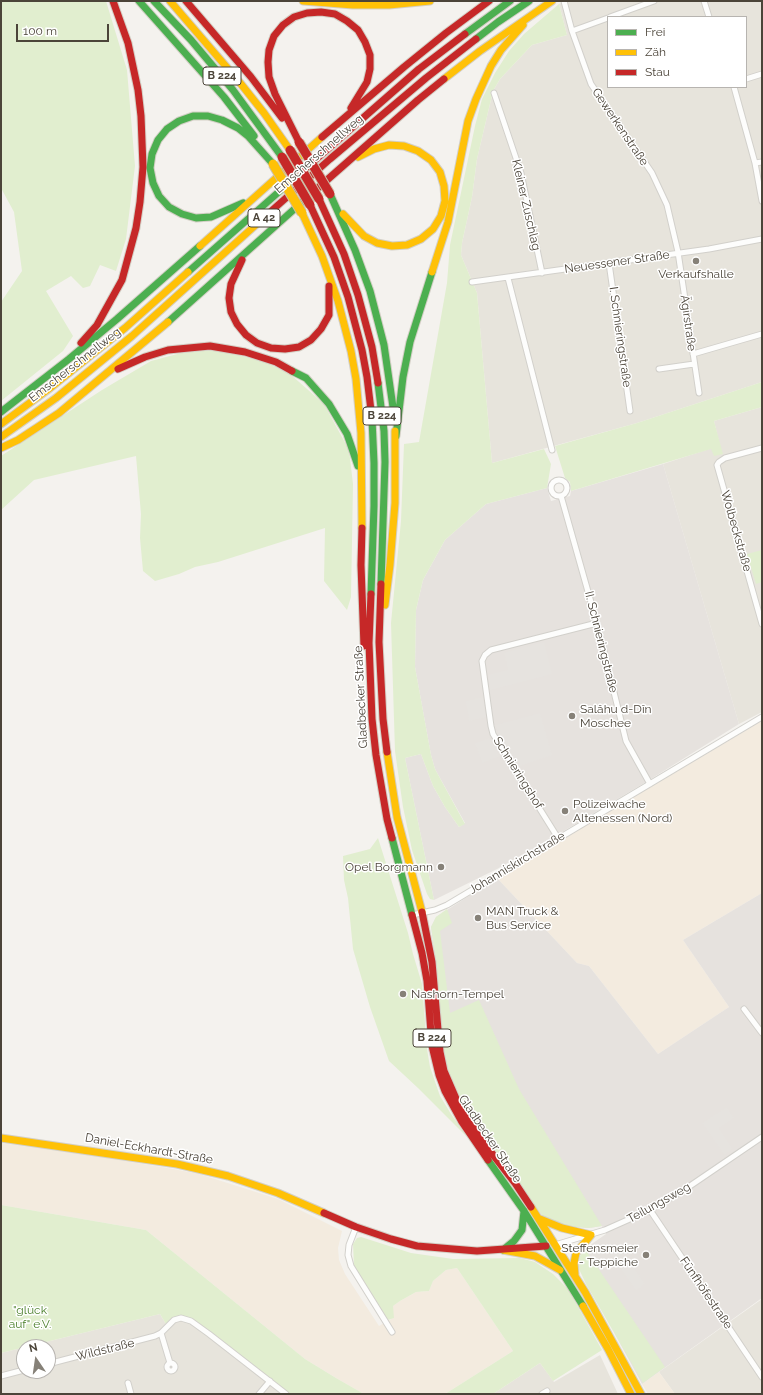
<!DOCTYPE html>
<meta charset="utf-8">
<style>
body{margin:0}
#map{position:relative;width:763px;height:1395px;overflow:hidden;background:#f4f2ee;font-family:Raleway,sans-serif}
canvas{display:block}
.frame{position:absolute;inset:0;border:2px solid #4b4439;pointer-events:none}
.legend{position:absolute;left:607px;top:16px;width:140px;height:72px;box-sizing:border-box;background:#fff;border:1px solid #b7b4b0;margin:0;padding:5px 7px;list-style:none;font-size:12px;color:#4b4439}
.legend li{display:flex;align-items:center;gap:8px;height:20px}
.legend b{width:20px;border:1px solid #b7b4b0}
.north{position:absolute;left:16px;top:1339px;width:40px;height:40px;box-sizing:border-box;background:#fff;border:1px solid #b7b4b0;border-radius:50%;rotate:347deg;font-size:11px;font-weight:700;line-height:16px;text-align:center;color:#4b4439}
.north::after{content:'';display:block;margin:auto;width:14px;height:18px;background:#868178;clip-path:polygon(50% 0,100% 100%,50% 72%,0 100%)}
.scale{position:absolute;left:16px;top:24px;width:93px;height:18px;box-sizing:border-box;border:2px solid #4b4439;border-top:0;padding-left:5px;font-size:12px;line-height:14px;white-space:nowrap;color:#4b4439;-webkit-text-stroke:3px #fff;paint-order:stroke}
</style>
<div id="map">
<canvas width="763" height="1395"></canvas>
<div class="frame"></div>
<ul class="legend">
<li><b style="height:5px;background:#4caf50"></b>Frei</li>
<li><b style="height:5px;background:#ffc107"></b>Zäh</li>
<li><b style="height:5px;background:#c62828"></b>Stau</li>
</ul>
<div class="north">N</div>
<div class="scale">100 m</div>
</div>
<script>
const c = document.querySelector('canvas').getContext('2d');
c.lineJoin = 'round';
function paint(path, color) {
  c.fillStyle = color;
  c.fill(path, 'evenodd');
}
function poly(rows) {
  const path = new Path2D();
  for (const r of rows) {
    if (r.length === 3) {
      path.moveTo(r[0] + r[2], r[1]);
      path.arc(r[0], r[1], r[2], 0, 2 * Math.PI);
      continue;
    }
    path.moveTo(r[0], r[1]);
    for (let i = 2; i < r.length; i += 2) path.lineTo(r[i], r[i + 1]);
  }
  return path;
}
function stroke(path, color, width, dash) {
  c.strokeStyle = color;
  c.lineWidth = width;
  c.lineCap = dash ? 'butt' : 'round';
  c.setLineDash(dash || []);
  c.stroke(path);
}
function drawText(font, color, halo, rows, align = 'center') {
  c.font = font + ' Raleway,sans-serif';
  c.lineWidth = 3;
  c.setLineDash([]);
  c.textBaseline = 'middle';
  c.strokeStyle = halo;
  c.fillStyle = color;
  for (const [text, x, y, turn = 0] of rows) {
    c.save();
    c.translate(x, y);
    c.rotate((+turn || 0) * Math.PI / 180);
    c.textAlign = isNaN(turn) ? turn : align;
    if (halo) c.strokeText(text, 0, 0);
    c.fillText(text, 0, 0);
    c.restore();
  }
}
paint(poly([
 [565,1,762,1,762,382,637,423,492,463,477,293,461,255,462,243,472,197,477,159,493,91,500,79,532,45,567,35,559,4],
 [608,17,746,17,746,87,608,87],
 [762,407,762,712,739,724,663,464,712,448,722,454,714,421],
 [762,1299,762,1394,675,1394,659,1372],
 [160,1314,167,1326,174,1321,186,1319,288,1394,1,1394,1,1353],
 [24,1347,48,1347,48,1371,24,1371],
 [600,1355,618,1394,493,1394,540,1363,554,1382]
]), '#e7e4dc');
paint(poly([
 [762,721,762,893,683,940,729,1007,658,1054,589,966,577,963,497,878],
 [1,1143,95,1156,173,1169,199,1174,278,1199,342,1231,338,1248,339,1260,345,1274,379,1326,393,1318,393,1306,400,1301,416,1292,429,1291,433,1281,446,1270,457,1268,513,1351,445,1394,364,1394,336,1378,305,1359,146,1230,1,1205],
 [659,1372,675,1394,648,1394,642,1384]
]), '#f3ebdf');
paint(poly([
 [663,464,739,724,646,782,557,835,497,869,434,900,405,758,421,754,433,786,445,807,459,827,465,823,435,769,431,755,415,667,416,610,423,580,445,540,486,504,547,488,551,501,570,496,571,491],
 [497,878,577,963,589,966,658,1054,729,1007,683,940,762,893,762,1298,642,1384,616,1336,581,1255,586,1248,606,1234,602,1226,589,1228,575,1227,542,1215,484,1136,437,974,431,927,436,917]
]), '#e6e2de');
paint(poly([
 [1,1,106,1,127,70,135,166,126,239,116,271,100,265,90,286,83,288,71,276,46,291,73,336,63,351,1,401,1,302,22,271,14,212,1,188],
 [559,4,567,35,532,45,500,79,493,91,477,159,472,197,462,243,461,255,477,293,492,463,544,449,551,464,547,488,486,504,445,540,423,580,416,610,415,667,431,755,435,769,465,824,459,827,445,807,433,786,421,754,405,758,434,900,430,899,427,894,412,850,403,807,395,751,391,623,401,521,404,444,419,442,447,283,450,245,475,126,482,99,495,73,509,51,524,34],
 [213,350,242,356,267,363,290,374,324,404,349,450,353,484,351,597,347,610,324,581,325,528,218,562,195,567,179,574,155,581,143,571,140,538,141,514,136,456,34,480,1,510,1,456,102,390,151,361,181,353],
 [762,382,762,407,714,421,723,454,714,456,711,449,571,491,570,482,565,478,555,446,637,423],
 [762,550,762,582,756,584,747,554],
 [378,838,408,933,413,954,422,984,427,1049,430,1067,440,1096,451,1114,467,1137,418,1088,389,1061,370,1007,353,949,348,898,344,880,343,856,370,849],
 [447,909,452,923,440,931,450,1013,479,1000,519,1089,602,1226,589,1228,564,1226,548,1219,542,1215,484,1136,462,1105,448,1072,444,1056,435,953,431,927,436,917],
 [1,1205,146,1230,305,1359,336,1378,364,1394,288,1394,209,1334,181,1317,167,1326,160,1314,1,1353],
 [361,1237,411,1253,453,1259,520,1258,535,1262,553,1274,568,1289,602,1350,553,1381,540,1363,493,1394,445,1394,513,1351,457,1268,446,1270,433,1281,429,1291,416,1292,400,1301,393,1306,394,1318,388,1320,354,1266,353,1244,357,1238],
 [585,1249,665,1367,643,1383,586,1284,578,1267,580,1256]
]), '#e1eecf');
paint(poly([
 [544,642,552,674,490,690,488,675,508,670,504,653],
 [483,697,487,717,469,721,466,701],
 [540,713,552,755,519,766,499,736,495,725],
 [490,738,500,756,482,763,475,743],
 [727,1107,734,1118,719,1128,733,1149,724,1155,702,1123],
 [618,1245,626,1257,625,1258,630,1265,632,1264,645,1284,636,1291,608,1251]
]), '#e6e3df');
const street = poly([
 [564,1,572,31,591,84,652,173,667,205,678,252,699,393],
 [704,1,709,17],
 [610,17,654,1],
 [572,31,608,18],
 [746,79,762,74],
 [734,87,755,163,762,201],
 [494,93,521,173,542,273],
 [755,163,762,162],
 [609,263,630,411],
 [508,278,552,450],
 [472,282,709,249,762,239],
 [693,354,762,334],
 [659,369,694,364],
 [762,448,725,458,719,462,717,465,762,624],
 [559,488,8],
 [561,496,598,627,626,741,650,784],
 [558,838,493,734,491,726,482,661,485,655,491,650,597,623],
 [412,915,435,910,447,905,762,717],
 [744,1009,762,1033],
 [650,1210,762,1377],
 [356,1227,349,1245,348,1255,351,1266,392,1332],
 [555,1245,605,1230,650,1210,687,1188,762,1137],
 [161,1333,170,1363],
 [171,1367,4],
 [48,1364,155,1336,161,1333,174,1320,181,1318,191,1321,209,1334,286,1394],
 [1,1376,24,1370],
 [128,1383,131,1394],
 [259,1394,270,1381],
 [542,1394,547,1391]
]);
const fast = poly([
 [139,1,224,97,254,136],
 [154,1,191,40,233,90,282,157],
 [465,34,510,1],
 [476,39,498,22,529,1],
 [330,194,355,250,370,291,384,345,394,414],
 [243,203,211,217,196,218,182,214,169,207,159,196,153,183,150,168,152,154,158,140,167,129,179,121,193,116,208,116,222,120,238,128,248,136,273,164],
 [188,272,307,167],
 [168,322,319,187],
 [292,371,306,378,329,404,347,434,358,466],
 [378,383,384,431,385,462,381,584],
 [1,412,69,359,117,319,200,246],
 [396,436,403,377,410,342,432,272],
 [371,594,374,506,374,463,372,419],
 [392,838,412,915],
 [488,1160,524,1211,583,1306],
 [503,1250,514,1241,522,1230,524,1211]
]);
const slow = poly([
 [170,1,241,84,264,113,290,150],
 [303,1,353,5,389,5,430,1],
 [444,79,480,51,552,1],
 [302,213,322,256,338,301,351,351,356,379,361,433,362,528],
 [343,214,364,236,377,243,392,246,407,245,421,239,433,229,441,216,445,201,444,186,440,172,431,160,418,151,404,146,389,145,374,149,358,157],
 [200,246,322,137],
 [432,272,448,222,468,121,476,99,491,66,501,50,523,25],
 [1,424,50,388,125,328,188,272],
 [1,437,56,398,132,336,269,213],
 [1,448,18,440,59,413,168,322],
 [385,605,390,565,395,503,395,431],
 [387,752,397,817,422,912],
 [1,1138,177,1164,228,1176,278,1193,324,1213],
 [531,1207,585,1292,641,1394],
 [540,1219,562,1228,591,1235,576,1253,574,1263,575,1274],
 [503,1250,535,1256,560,1270],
 [583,1306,608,1349,631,1394]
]);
const jam = poly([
 [186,1,251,77,282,118],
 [322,137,404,67,446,33,489,1],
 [299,142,275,94,269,77,268,62,269,50,274,36,283,25,294,17,307,13,321,12,335,14,347,21,358,30,365,42,370,55,370,69,367,82,351,108],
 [307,167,419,69,465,34],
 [319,187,418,100,444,79],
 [319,199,344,254,358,295,372,347,378,383],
 [310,205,334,257,348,297,362,350,367,377,372,419],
 [269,213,330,159,426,78,476,39],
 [242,260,231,284,229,298,231,312,237,324,246,335,257,343,271,348,285,349,299,347,311,340,321,329,329,315,329,286],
 [81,343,97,325,122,280,136,228,140,202,143,167,141,116,138,90,128,43,113,1],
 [118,369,145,357,168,350,210,346,245,352,276,362,292,371],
 [362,528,361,565,364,646],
 [381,584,379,642,383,719,387,752],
 [371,594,369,643,372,719,376,755,387,819,392,838],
 [422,912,432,962,440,1052,444,1071,457,1101,480,1138,515,1183,531,1207],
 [412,915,422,953,427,981,432,1046,439,1075,445,1091,462,1122,488,1160],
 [324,1213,356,1227,391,1239,417,1246,477,1251,546,1246]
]);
stroke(street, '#d2d0cb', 7);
stroke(fast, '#d3cfc5', 9);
stroke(slow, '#d3cfc5', 9);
stroke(jam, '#d3cfc5', 9);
stroke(street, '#fdfdfc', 5);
stroke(fast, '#4caf50', 7);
stroke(slow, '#ffc107', 7);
stroke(jam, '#c62828', 7);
const slowBridge = poly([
 [273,164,302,213]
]);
const jamBridge = poly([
 [299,142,330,194],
 [290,150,319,199],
 [282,157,310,205]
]);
stroke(slowBridge, '#ccbfa9', 11, []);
stroke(jamBridge, '#ccbfa9', 11, []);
stroke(slowBridge, '#ffc107', 9);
stroke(jamBridge, '#c62828', 9);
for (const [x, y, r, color] of [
 [696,261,4,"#868178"],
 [572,716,4,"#868178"],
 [565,811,4,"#868178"],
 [441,867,4,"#868178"],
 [478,918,4,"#868178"],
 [403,994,4,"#868178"],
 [646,1255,4,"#868178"]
]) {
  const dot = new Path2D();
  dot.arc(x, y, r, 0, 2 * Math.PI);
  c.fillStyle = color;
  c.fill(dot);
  stroke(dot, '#fff', 1.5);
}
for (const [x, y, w] of [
 [222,76,38],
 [264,218,32],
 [382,416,38],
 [432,1038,38]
]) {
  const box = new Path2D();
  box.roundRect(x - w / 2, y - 9, w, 18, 3);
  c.fillStyle = '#fff';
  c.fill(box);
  stroke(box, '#4b4439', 1);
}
drawText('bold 11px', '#4b4439', null, [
 ["B 224",222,76],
 ["A 42",264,218],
 ["B 224",382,416],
 ["B 224",432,1038]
]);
drawText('12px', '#4b4439', '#fff', [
 ["Gewerkenstraße",620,127,56],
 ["Emscherschnellweg",319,154,-41],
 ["Kleiner Zuschlag",526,205,77],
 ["Neuessener Straße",617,262,-8],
 ["Ägirstraße",688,323,82],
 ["I. Schnieringstraße",620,337,82],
 ["Emscherschnellweg",75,365,-38],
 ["Wolbeckstraße",736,531,74],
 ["II. Schnieringstraße",601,642,76],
 ["Gladbecker Straße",361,697,-93],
 ["Schnieringshof",518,773,58],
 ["Johanniskirchstraße",517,863,-31],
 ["Gladbecker Straße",490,1139,56],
 ["Daniel-Eckhardt-Straße",149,1149,10],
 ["Teilungsweg",659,1203,-29],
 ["Fünfhöfestraße",706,1293,56],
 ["Wildstraße",105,1350,-14]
]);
drawText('12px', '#4b4439', '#fff', [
 ["Verkaufshalle",696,274,"center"],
 ["Salâhu d-Dîn",580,709],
 ["Moschee",580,723],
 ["Polizeiwache",573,804],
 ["Altenessen (Nord)",573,818],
 ["Opel Borgmann",433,867,"right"],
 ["MAN Truck &",486,911],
 ["Bus Service",486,925],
 ["Nashorn-Tempel",411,994],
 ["Steffensmeier",638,1248,"right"],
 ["- Teppiche",638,1262,"right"]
], 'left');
drawText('12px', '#4a7f2a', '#fff', [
 ["\"glück",30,1310],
 ["auf\" e.V.",30,1324]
]);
</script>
